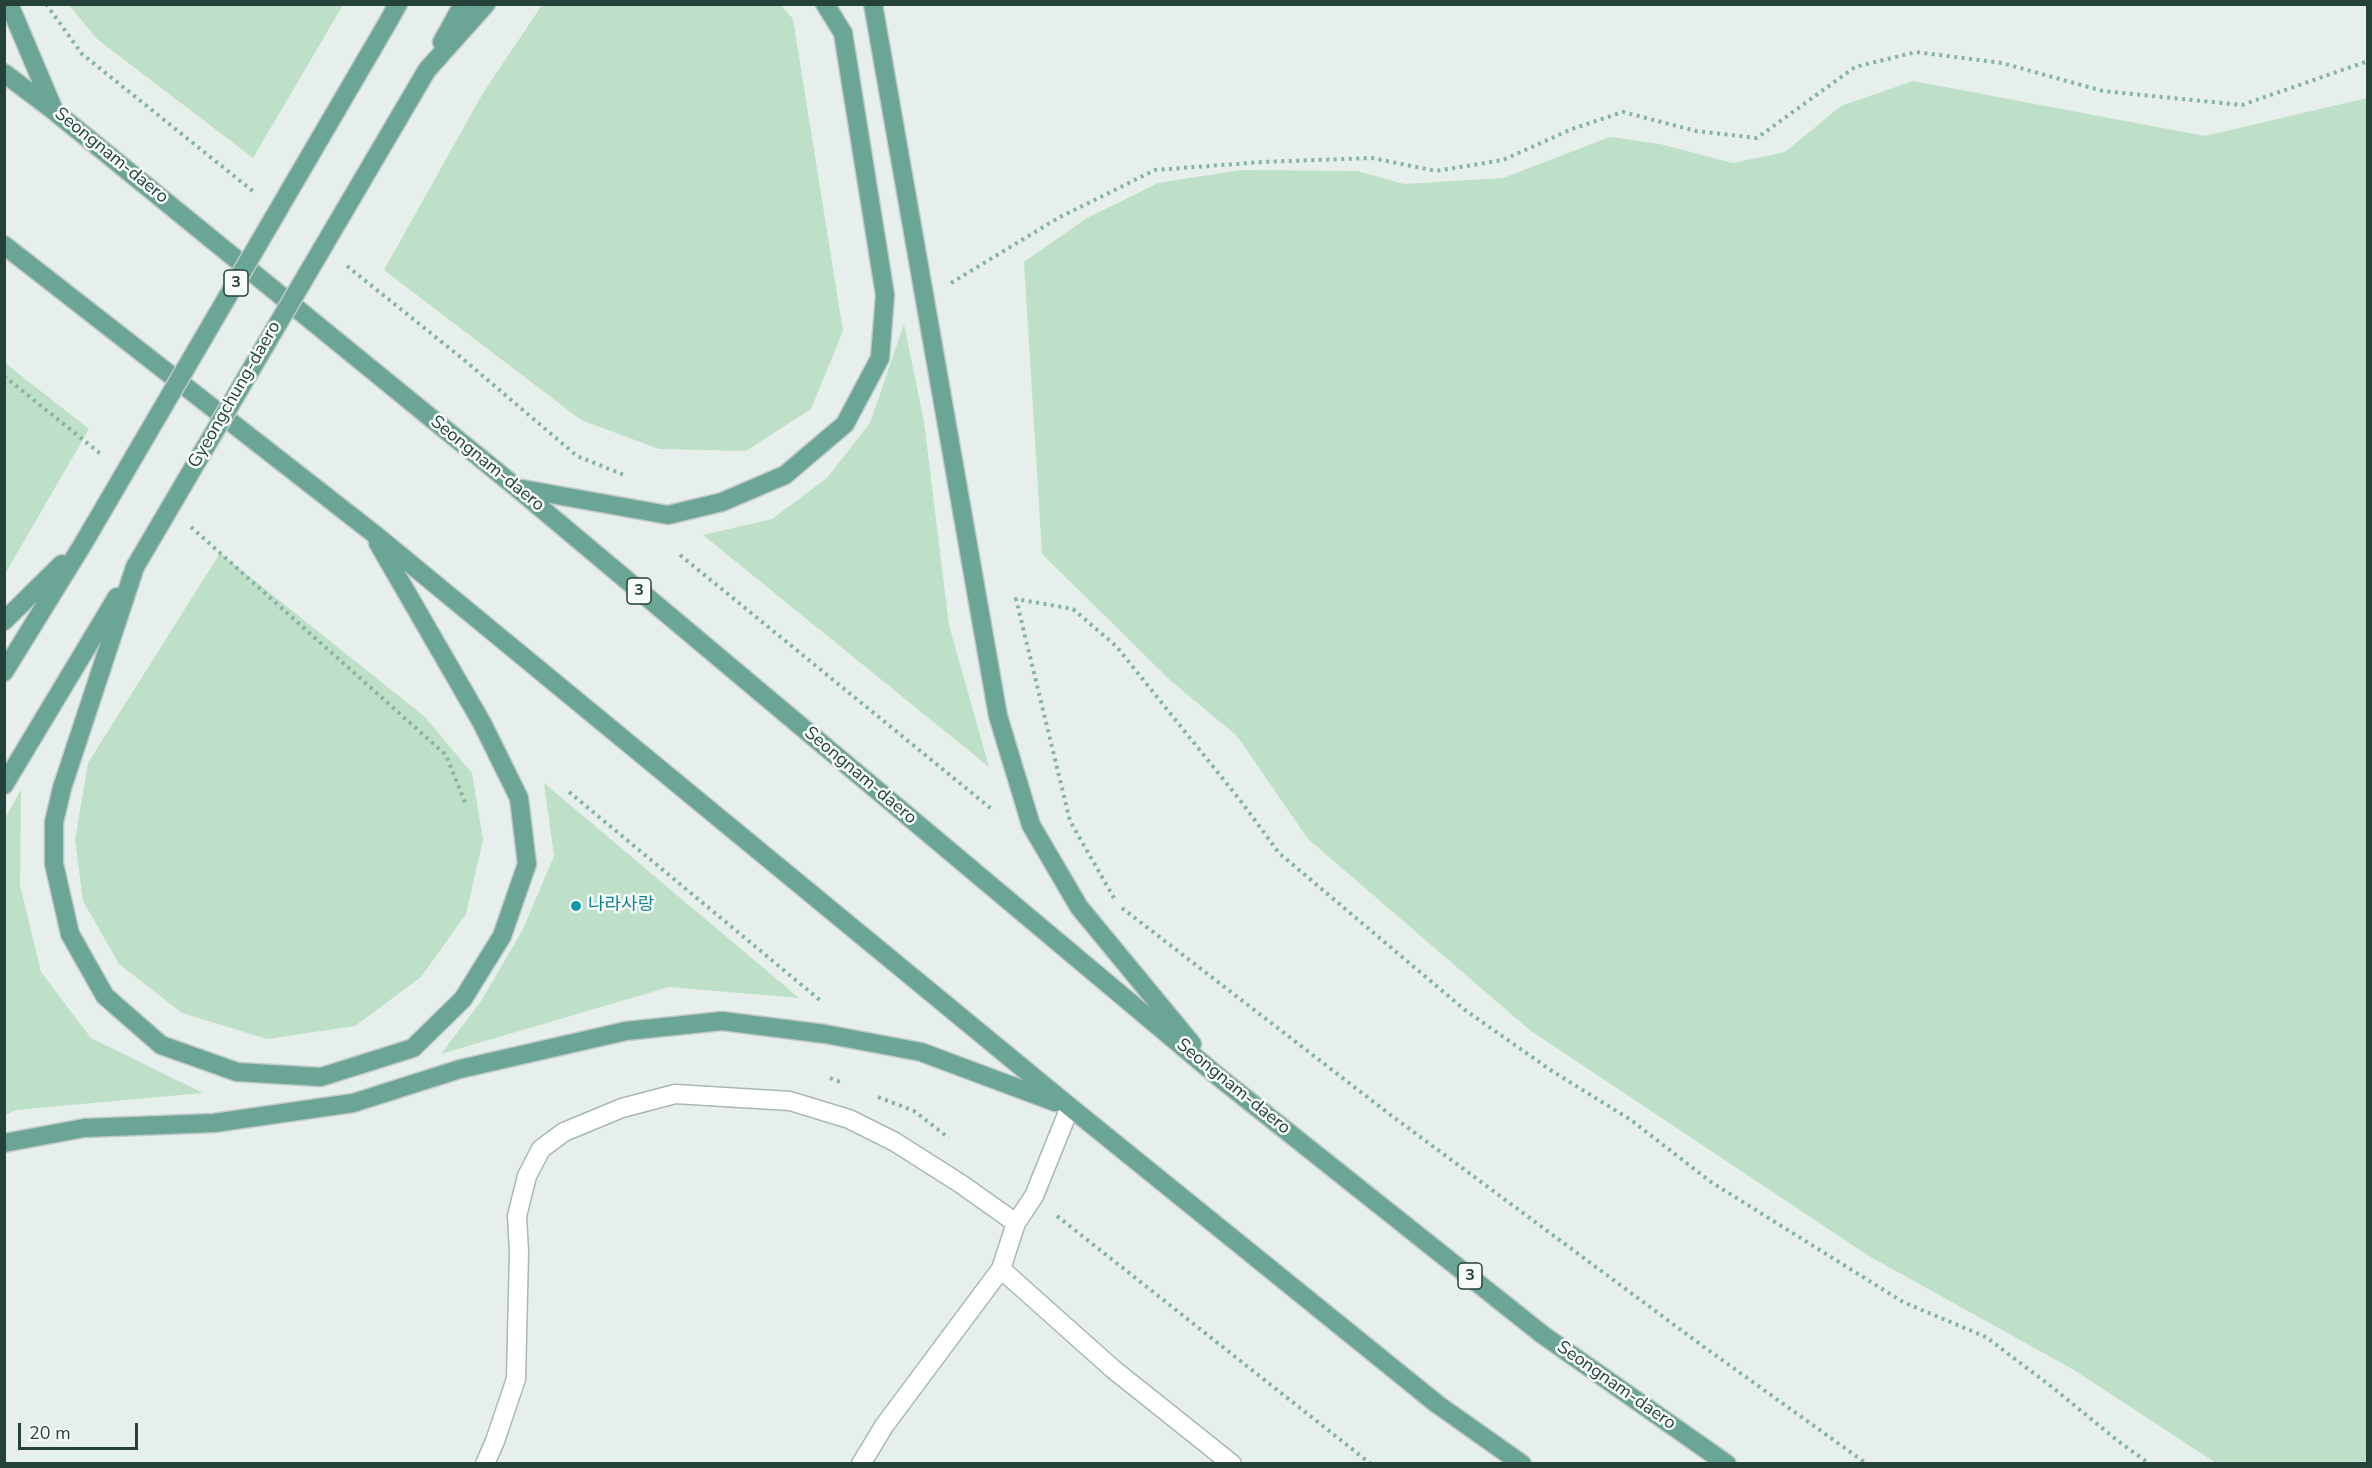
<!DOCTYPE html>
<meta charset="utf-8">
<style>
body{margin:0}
#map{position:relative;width:2372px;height:1468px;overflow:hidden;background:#e6efeb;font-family:"Nunito Sans",sans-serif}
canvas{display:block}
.frame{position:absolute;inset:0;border:6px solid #24423a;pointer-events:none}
.scale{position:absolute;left:18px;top:1423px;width:120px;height:27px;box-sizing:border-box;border:3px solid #24423a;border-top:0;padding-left:8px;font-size:18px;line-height:21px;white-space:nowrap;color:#24423a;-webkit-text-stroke:4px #f7fbf9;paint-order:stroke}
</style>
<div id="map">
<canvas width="2372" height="1468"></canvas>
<div class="frame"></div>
<div class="scale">20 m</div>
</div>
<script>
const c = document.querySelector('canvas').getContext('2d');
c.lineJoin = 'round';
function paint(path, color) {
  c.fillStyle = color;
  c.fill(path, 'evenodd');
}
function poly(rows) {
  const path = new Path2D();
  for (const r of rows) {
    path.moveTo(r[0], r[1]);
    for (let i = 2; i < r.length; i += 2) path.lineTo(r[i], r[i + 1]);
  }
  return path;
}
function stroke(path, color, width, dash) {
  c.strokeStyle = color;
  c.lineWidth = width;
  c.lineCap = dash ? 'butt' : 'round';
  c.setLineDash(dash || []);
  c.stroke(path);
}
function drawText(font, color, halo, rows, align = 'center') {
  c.font = font + ' "Nunito Sans","Noto Sans KR",sans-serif';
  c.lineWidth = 5;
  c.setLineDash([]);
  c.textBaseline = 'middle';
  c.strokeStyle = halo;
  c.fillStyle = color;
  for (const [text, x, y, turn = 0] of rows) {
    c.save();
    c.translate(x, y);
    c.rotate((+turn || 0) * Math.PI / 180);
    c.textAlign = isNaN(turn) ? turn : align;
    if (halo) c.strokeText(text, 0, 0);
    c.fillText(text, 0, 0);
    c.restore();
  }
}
paint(poly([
 [69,5,343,5,253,158,97,39],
 [542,5,781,5,793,19,843,331,811,409,746,451,659,449,581,420,384,270,483,93],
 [1913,81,2205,136,2367,98,2367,1463,2216,1463,2074,1370,1869,1256,1531,1031,1308,839,1237,736,1172,682,1042,554,1024,262,1087,218,1158,183,1241,170,1357,171,1404,184,1503,178,1610,137,1660,144,1733,163,1785,152,1841,106],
 [904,324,924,422,949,625,989,767,703,535,772,519,827,478,870,423],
 [5,363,89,429,5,574],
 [220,553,425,717,472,773,483,840,466,914,421,977,355,1026,267,1039,182,1013,119,964,83,901,75,840,88,763],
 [544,783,799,998,669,987,441,1054,481,1001,522,931,554,856],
 [21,790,20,885,41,972,91,1038,203,1093,16,1110,5,1115,5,818]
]), '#bfe0c8');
const service = poly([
 [1001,1269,1113,1369,1232,1464],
 [485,1464,495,1441,516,1379,519,1252,517,1216,527,1176,541,1149,564,1132,622,1108,675,1094,790,1101,849,1119,895,1142,961,1184,1016,1223],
 [861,1464,884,1426,1001,1269,1016,1223,1034,1196,1070,1107]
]);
const primary = poly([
 [9,4,53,108],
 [873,4,998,716,1031,825,1079,907,1192,1044],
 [388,22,398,4],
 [442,42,463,4],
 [427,70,486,4],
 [4,73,53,110,517,488,1220,1078,1543,1335,1727,1464],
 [4,245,373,533,1070,1107,1437,1404,1522,1464],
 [517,488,668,515,722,502,785,475,845,424,880,358,885,295,843,33,825,4],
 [135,567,62,788,54,822,54,864,70,934,105,996,161,1045,237,1072,321,1077,413,1048,463,999,502,936,527,864,519,798,482,723,378,543],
 [4,621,62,564],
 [4,672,83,544],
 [4,785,117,597],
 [4,1143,84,1128,214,1123,353,1103,460,1069,626,1031,722,1021,825,1034,921,1052,1055,1102]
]);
stroke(service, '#a8b8b2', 21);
stroke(primary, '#c2cac8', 21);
stroke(poly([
 [46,4,82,54,254,192],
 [347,266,463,359,577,456,624,475],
 [951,283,1058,218,1155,170,1262,162,1372,158,1436,171,1503,160,1572,129,1623,112,1696,131,1757,138,1855,67,1916,52,2002,63,2103,91,2242,105,2368,61],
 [4,376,102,455],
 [191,527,446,755,466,805],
 [680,555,994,811],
 [569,792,821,1001],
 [1114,898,1070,821,1016,599,1073,609,1116,646,1240,800,1279,853,1465,1010,1552,1071,1631,1120,1711,1182,1903,1302,1986,1337,2052,1387,2118,1441,2150,1464],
 [1122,908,1388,1113,1704,1347,1867,1464],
 [830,1078,843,1083],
 [878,1097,914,1111,949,1138],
 [1057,1216,1371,1464]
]), '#86b3a5', 4, [3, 4.5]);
stroke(service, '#fff', 18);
stroke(primary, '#6aa596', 18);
const primaryBridge = poly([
 [83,544,388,22],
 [135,567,427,70]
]);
stroke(primaryBridge, '#c2cac8', 21, []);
stroke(primaryBridge, '#6aa596', 18);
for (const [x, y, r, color] of [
 [576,906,6,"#0f9aa8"]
]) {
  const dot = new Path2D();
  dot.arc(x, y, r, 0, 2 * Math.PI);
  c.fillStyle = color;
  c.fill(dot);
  stroke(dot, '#f7fbf9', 2);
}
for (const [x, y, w] of [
 [236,283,24],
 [639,591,24],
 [1470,1276,24]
]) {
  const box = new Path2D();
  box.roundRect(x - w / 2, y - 13, w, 26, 4.5);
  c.fillStyle = '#f7fbf9';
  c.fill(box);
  stroke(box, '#24423a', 1.5);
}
drawText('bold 16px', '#24423a', null, [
 ["3",236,283],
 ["3",639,591],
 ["3",1470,1276]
]);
drawText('18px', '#24423a', '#f7fbf9', [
 ["Seongnam-daero",111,156,39],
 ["Gyeongchung-daero",235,395,-60],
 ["Seongnam-daero",487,464,39],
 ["Seongnam-daero",860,776,40],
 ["Seongnam-daero",1233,1087,39],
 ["Seongnam-daero",1616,1386,35]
]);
drawText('18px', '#0d838f', '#f7fbf9', [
 ["나라사랑",588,906]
], 'left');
</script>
